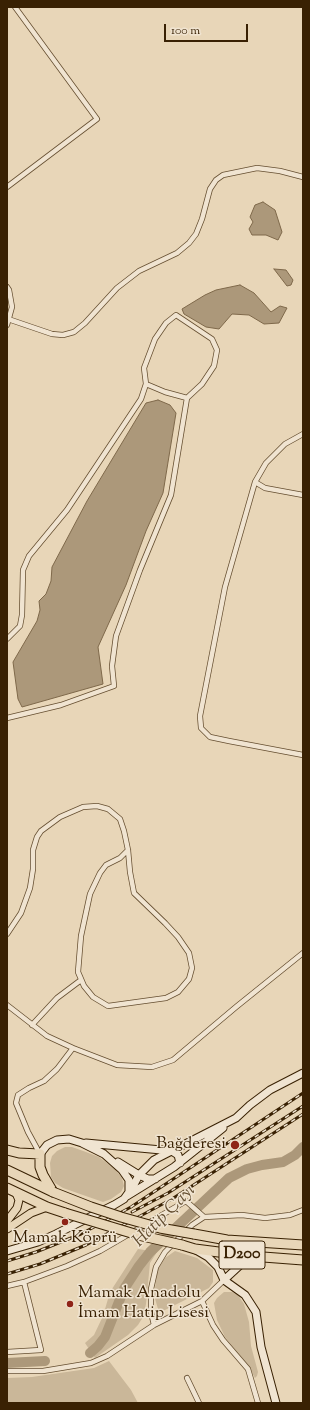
<!DOCTYPE html>
<meta charset="utf-8">
<style>
body{margin:0}
#map{position:relative;width:310px;height:1410px;overflow:hidden;background:#e8d6b8;font-family:"Sorts Mill Goudy",serif}
canvas{display:block}
.frame{position:absolute;inset:0;border:8px solid #392103;pointer-events:none}
.scale{position:absolute;left:164px;top:24px;width:84px;height:18px;box-sizing:border-box;border:2px solid #392103;border-top:0;padding-left:5px;font-size:12px;line-height:14px;white-space:nowrap;color:#392103;-webkit-text-stroke:3px #f0e4d1;paint-order:stroke}
</style>
<div id="map">
<canvas width="310" height="1410"></canvas>
<div class="frame"></div>
<div class="scale">100 m</div>
</div>
<script>
const c = document.querySelector('canvas').getContext('2d');
c.lineJoin = 'round';
function paint(path, color) {
  c.fillStyle = color;
  c.fill(path, 'evenodd');
}
function poly(rows) {
  const path = new Path2D();
  for (const r of rows) {
    path.moveTo(r[0], r[1]);
    for (let i = 2; i < r.length; i += 2) path.lineTo(r[i], r[i + 1]);
  }
  return path;
}
function stroke(path, color, width, dash) {
  c.strokeStyle = color;
  c.lineWidth = width;
  c.lineCap = dash ? 'butt' : 'round';
  c.setLineDash(dash || []);
  c.stroke(path);
}
function drawText(font, color, halo, rows, align = 'center') {
  c.font = font + ' "Sorts Mill Goudy",serif';
  c.lineWidth = 3;
  c.setLineDash([]);
  c.textBaseline = 'middle';
  c.strokeStyle = halo;
  c.fillStyle = color;
  for (const [text, x, y, turn = 0] of rows) {
    c.save();
    c.translate(x, y);
    c.rotate((+turn || 0) * Math.PI / 180);
    c.textAlign = isNaN(turn) ? turn : align;
    if (halo) c.strokeText(text, 0, 0);
    c.fillText(text, 0, 0);
    c.restore();
  }
}
paint(poly([
 [65,1147,72,1147,86,1152,99,1157,115,1169,122,1178,124,1186,121,1192,111,1199,103,1202,63,1188,55,1183,51,1177,50,1163,52,1156,57,1151],
 [138,1249,157,1252,150,1263,146,1304,143,1317,138,1325,128,1335,95,1358,85,1343,94,1335,103,1316,110,1292],
 [175,1251,197,1258,213,1270,213,1282,209,1288,163,1311,158,1309,154,1295,158,1268,165,1258],
 [224,1292,232,1292,238,1295,244,1304,249,1322,251,1346,258,1372,257,1376,255,1378,250,1369,225,1337,217,1320,214,1303,217,1298],
 [109,1361,131,1390,138,1403,7,1403,7,1378,32,1377,94,1368]
]), '#cab799');
const water = poly([
 [263,202,275,210,282,232,278,240,266,235,252,235,249,229,253,222,250,217,255,205,263,202],
 [274,269,286,270,293,280,291,285,287,286,274,269],
 [240,285,254,293,271,312,280,306,287,308,279,323,264,324,249,315,232,314,219,329,206,327,184,314,182,309,205,295,216,290,240,285],
 [158,400,170,405,176,413,163,493,146,531,126,585,98,647,103,684,22,707,18,699,13,662,37,621,40,610,39,601,46,594,51,581,52,567,87,501,146,403,158,400]
]);
paint(water, '#ac987a');
stroke(water, '#7e684a', 1);
stroke(poly([
 [90,1353,98,1346,105,1337,124,1289,139,1266,150,1252,229,1178,247,1169,262,1165,283,1162,295,1155,303,1147],
 [7,1363,45,1361]
]), '#ac987a', 10);
const street = poly([
 [7,187,97,119,15,7],
 [7,287,9,290,12,307,7,325],
 [8,319,52,334,63,335,74,332,85,323,117,288,139,271,177,253,189,243,196,234,202,219,210,189,216,180,223,175,257,168,280,171,303,177],
 [146,384,165,392,187,398],
 [303,434,285,444,266,463,255,482,225,587,200,716,201,728,210,737,229,741,303,755],
 [255,482,265,488,303,495],
 [7,639,20,626,22,615,23,570,29,556,67,510,141,399,146,384,144,368,155,339,166,323,176,315,212,339,217,350,214,366,202,384,187,398,171,495,140,570,116,636,112,666,114,686,61,705,7,718],
 [7,934,21,913,30,888,33,869,33,850,37,837,41,831,60,817,83,807,97,806,108,809,120,819,124,831,128,850,130,872,134,893,165,923,178,937,189,953,192,968,189,979,178,992,166,998,108,1006,93,997,84,986,78,972,81,936,90,894,100,873,106,865,120,858,128,850],
 [7,1005,47,1036,73,1048,57,1069,44,1081,29,1088,18,1095,16,1103,28,1132,40,1154],
 [32,1025,57,998,81,980],
 [73,1048,117,1065,152,1067,173,1060,236,1007,303,953],
 [7,1286,24,1282,67,1266,100,1251,186,1201,204,1217,242,1215,265,1218,290,1215,303,1210],
 [202,1301,213,1325,223,1340,248,1369,258,1403],
 [154,1325,151,1312,151,1289,156,1267,165,1252,192,1225,204,1217],
 [7,1352,41,1350,24,1282],
 [7,1371,43,1371,91,1363,107,1356,154,1325,202,1301,224,1280],
 [187,1378,199,1403]
]);
const secondary = poly([
 [86,1143,172,1151,178,1155,180,1163],
 [118,1162,139,1175,148,1179,155,1179],
 [130,1192,139,1175,154,1160,236,1118,250,1105,270,1090,303,1073],
 [127,1196,174,1167,223,1128],
 [196,1250,208,1257,218,1267,224,1280,245,1295,256,1312,261,1347,276,1403],
 [7,1251,38,1242,56,1234,114,1205,124,1199,129,1192,129,1180,122,1170,104,1154,82,1143,69,1139,57,1140,47,1145,40,1154],
 [224,1280,250,1256]
]);
const primary = poly([
 [7,1221,17,1208,19,1200,16,1193],
 [7,1229,31,1213,47,1207]
]);
const highway = poly([
 [7,1150,19,1153,40,1154,40,1167,43,1175,53,1192],
 [7,1170,53,1192],
 [7,1188,47,1207,65,1213],
 [194,1234,227,1240,303,1245],
 [182,1245,195,1249,250,1256,303,1260]
]);
stroke(street, '#654e30', 6);
stroke(secondary, '#392103', 9);
stroke(primary, '#392103', 9);
stroke(highway, '#392103', 11);
stroke(street, '#f0e4d1', 4.5);
stroke(secondary, '#f0e4d1', 7);
stroke(primary, '#e8d6b8', 7);
stroke(highway, '#e8d6b8', 9);
const rail = poly([
 [132,1212,168,1193,303,1106],
 [7,1261,36,1252,81,1234,131,1207,303,1093],
 [7,1274,40,1264,86,1245,172,1199,303,1114]
]);
stroke(rail, '#392103', 3);
stroke(rail, '#f0e4d1', 1.5, [4.5]);
const highwayBridge = poly([
 [53,1192,91,1207,121,1217,160,1228,194,1234],
 [65,1213,138,1235,182,1245]
]);
stroke(highwayBridge, '#392103', 11, []);
stroke(highwayBridge, '#e8d6b8', 9);
for (const [x, y, r, color] of [
 [235,1145,5,"#8f2418"],
 [65,1222,4,"#8f2418"],
 [70,1304,4,"#8f2418"]
]) {
  const dot = new Path2D();
  dot.arc(x, y, r, 0, 2 * Math.PI);
  c.fillStyle = color;
  c.fill(dot);
  stroke(dot, '#f0e4d1', 1.5);
}
for (const [x, y, w] of [
 [242,1255,46]
]) {
  const box = new Path2D();
  box.roundRect(x - w / 2, y - 14, w, 28, 3);
  c.fillStyle = '#f0e4d1';
  c.fill(box);
  stroke(box, '#392103', 1);
}
drawText('bold 16px', '#392103', null, [
 ["D200",242,1255]
]);
drawText('17px', '#392103', '#f0e4d1', [
 ["Bağderesi",226,1145],
 ["Mamak Köprü",65,1239,"center"],
 ["Mamak Anadolu",78,1294,"left"],
 ["İmam Hatip Lisesi",78,1314,"left"]
], 'right');
drawText('italic 18px', '#614b2d', '#f0e4d1', [
 ["Hatip Çayı",165,1217,-45]
]);
</script>
